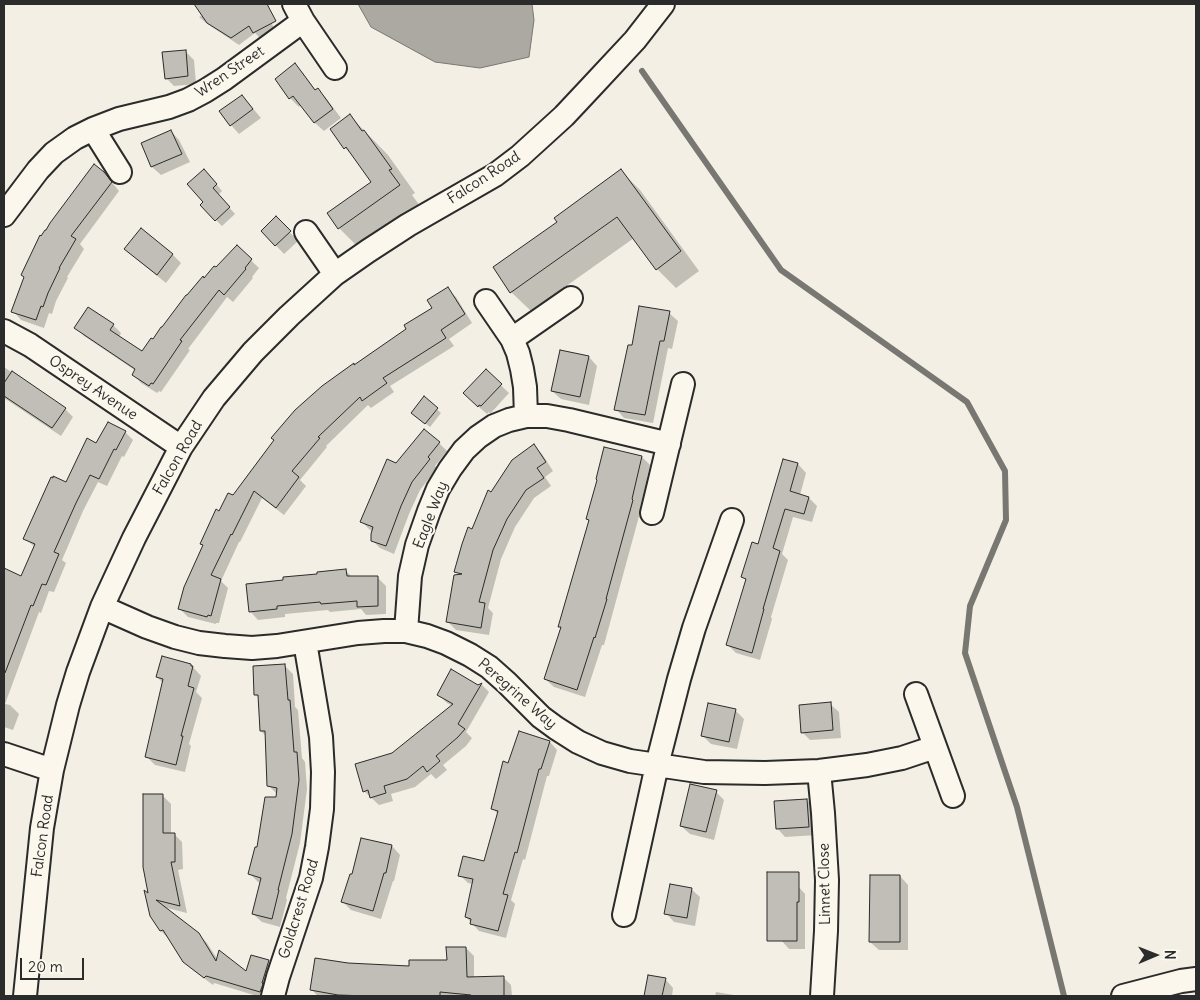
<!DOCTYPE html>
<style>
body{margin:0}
#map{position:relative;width:1200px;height:1000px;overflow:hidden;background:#f3efe4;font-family:Delius,sans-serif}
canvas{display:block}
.frame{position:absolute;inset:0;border:5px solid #2b2b2b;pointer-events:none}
.north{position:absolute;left:1130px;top:930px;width:50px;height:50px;-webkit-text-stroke:4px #fbf7ec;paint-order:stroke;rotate:89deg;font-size:14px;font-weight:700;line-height:20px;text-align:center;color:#2b2b2b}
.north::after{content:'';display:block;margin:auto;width:18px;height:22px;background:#2b2b2b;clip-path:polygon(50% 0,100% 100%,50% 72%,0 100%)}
.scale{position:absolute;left:20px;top:958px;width:64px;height:22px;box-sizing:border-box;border:2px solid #2b2b2b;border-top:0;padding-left:6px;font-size:15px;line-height:18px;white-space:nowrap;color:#2b2b2b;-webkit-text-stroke:4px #fbf7ec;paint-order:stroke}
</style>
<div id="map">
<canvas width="1200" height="1000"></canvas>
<div class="frame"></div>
<div class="north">N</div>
<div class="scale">20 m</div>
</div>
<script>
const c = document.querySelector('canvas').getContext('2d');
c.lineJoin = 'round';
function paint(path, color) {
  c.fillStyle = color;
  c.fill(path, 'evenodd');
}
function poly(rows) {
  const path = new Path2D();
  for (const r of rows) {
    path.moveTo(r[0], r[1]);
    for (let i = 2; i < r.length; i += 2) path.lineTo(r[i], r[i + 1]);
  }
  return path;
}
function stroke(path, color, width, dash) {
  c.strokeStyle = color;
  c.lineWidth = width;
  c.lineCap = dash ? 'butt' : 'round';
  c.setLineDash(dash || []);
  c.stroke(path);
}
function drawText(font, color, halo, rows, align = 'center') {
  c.font = font + ' Delius,sans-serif';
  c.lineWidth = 4;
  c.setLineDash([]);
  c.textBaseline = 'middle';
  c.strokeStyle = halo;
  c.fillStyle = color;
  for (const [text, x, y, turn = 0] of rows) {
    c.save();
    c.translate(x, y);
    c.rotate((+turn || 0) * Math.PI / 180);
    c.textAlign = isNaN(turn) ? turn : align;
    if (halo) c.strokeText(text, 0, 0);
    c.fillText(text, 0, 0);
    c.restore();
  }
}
const water = poly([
 [358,4,532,4,534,20,529,57,480,68,435,62,371,27,358,4]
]);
paint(water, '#aca9a2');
stroke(water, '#787772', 1);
paint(poly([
 [195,4,213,4,207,13,226,4,262,4,276,32,262,40,255,33,239,45,206,23,199,17,205,14],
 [185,51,194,60,196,84,174,86,166,78],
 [295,65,303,73,316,91,318,90,326,98,341,118,324,131,315,123,301,104,299,107,290,98,276,79],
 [242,96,250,105,261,118,239,134,231,125,221,112],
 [350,116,388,155,415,193,412,195,423,210,363,252,339,228,329,213,372,182,356,159,345,148,331,129],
 [171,131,179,140,190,162,161,175,152,167,142,144],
 [621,171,640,190,699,271,676,288,657,269,634,238,531,311,511,292,494,268,559,223],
 [104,173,119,191,80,244,84,249,67,277,68,278,56,301,52,314,49,313,44,328,21,320,13,311],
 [210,176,222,191,218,195,235,214,222,226,216,220,205,202],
 [276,218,298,241,284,254,262,231],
 [141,229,173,255,181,263,166,283,134,257,125,249],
 [237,247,259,268,252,277,253,278,233,302,227,297,188,349,190,350,161,392,159,391,157,393,141,383,133,374,136,371,84,336,76,327,113,325,121,333,119,337,143,352,204,280],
 [447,289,456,297,472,323,449,339,454,346,390,386,394,392,371,408,368,405,326,446,327,447,300,480,306,486,284,515,262,498,240,542,239,542,221,581,228,588,219,623,216,623,216,624,188,617,179,608,220,513,233,497,355,366,408,329,434,308],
 [669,313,678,321,672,349,668,348,653,423,624,418,616,409,633,347],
 [589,357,597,366,589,405,561,399,552,391],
 [4,367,65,409,73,417,61,436,4,398],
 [486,371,509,393,490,414,489,412,487,414,473,402],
 [424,398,441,413,430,427,416,416],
 [108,423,125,432,133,440,124,457,122,456,107,486,98,482,83,511,62,560,66,563,54,592,49,591,41,613,39,612,5,704,10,705,19,714,13,730,4,727,4,591,10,572,22,577,35,547,25,539,97,444],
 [439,443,447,451,435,466,437,468,420,490,409,514,394,554,380,548,372,540,373,531,370,530,362,522,397,465],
 [534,446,542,454,553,471,545,477,551,486,534,498,515,527,501,559,488,608,493,613,489,635,456,630,448,622,460,576,456,571,472,530,491,494],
 [642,457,650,465,640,508,641,509,604,645,602,645,585,697,554,687,545,679,562,629,559,626],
 [784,460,798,464,806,473,800,495,809,498,817,506,812,522,793,517,782,554,788,560,771,617,772,619,760,660,736,653,728,645,747,581,743,577,759,545],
 [346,571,353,578,377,577,386,586,386,614,366,615,361,609,330,612,328,610,285,614,285,617,258,620,250,611,284,582],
 [191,665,201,676,196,692,202,698,189,744,191,746,185,772,155,765,147,757,163,683,157,677],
 [284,665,293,674,295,707,298,710,302,758,305,762,307,789,300,843,286,898,287,900,280,927,262,922,253,914,261,883,258,882,250,874,277,794,268,785,266,736,261,731,260,699,256,695],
 [481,684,489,692,466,732,472,738,466,746,443,765,447,770,436,779,431,774,415,787,391,794,393,801,379,805,364,791,393,754,453,706,447,703,439,695],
 [830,704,839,712,841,738,810,740,802,732],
 [735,710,744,719,737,749,711,744,702,735],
 [550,742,557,750,549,776,547,776,525,860,523,859,511,900,515,904,506,938,479,931,466,917,473,884,468,883,460,875,484,863,498,814,492,808,509,765],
 [716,792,724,800,714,840,690,834,681,826],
 [163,796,171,804,171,834,174,834,182,842,183,869,178,870,187,913,163,907,198,934,207,943,218,960,247,973,268,962,276,970,269,996,257,996,214,983,213,985,193,970,184,961,169,939,161,931,150,897],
 [807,800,815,809,817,835,785,837,777,828],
 [392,846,400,855,394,881,393,881,381,919,351,910,343,902],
 [900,876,908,885,908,950,879,950,870,942],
 [797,885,805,894,805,949,789,949,781,940],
 [691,889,700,897,695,926,674,922,666,913],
 [466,948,474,956,474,978,503,977,511,985,512,996,318,996,311,989,348,965,410,967,448,962],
 [649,976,665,979,673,988,672,996,646,996],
 [716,992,740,996,715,996]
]), '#0003');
stroke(poly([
 [642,71,781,270,967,402,1005,471,1006,520,970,606,965,653,1017,807,1064,996]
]), '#787772', 6);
const building = poly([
 [194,4,267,4,276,21,253,33,249,26,231,38,207,23,194,4],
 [186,50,188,76,165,79,162,52,186,50],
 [295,63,315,90,318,88,333,109,314,123,293,96,289,99,275,79,295,63],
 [242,95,253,109,230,126,219,111,242,95],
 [350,114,362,131,364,130,392,169,389,170,400,185,338,229,327,213,371,182,346,147,344,149,330,129,350,114],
 [171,130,182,154,151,167,141,143,171,130],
 [94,164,104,172,112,182,71,236,76,239,59,268,60,268,48,293,43,307,41,306,36,320,11,312,24,277,21,275,40,235,41,236,45,230,46,230,50,223,94,164],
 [204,169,217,184,213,188,230,207,215,221,200,205,203,202,187,184,204,169],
 [621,169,681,251,656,270,617,217,510,293,493,267,557,222,554,218,621,169],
 [276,216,291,231,275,246,261,231,276,216],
 [141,228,173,254,157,275,124,249,141,228],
 [237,245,252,259,245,268,246,269,224,295,219,290,180,340,182,341,153,384,151,383,149,386,132,375,135,369,74,328,88,307,114,324,110,330,142,351,151,338,153,339,161,327,162,327,186,295,187,295,203,276,204,278,214,266,216,267,237,245],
 [448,287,465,314,441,330,446,338,383,378,387,383,362,401,360,397,318,437,320,438,292,471,299,477,276,508,254,491,232,535,231,534,211,575,221,579,211,616,208,615,207,617,178,609,184,587,203,545,200,544,216,509,219,511,228,493,233,495,274,440,271,438,295,410,322,386,354,363,354,365,406,329,404,325,432,308,427,300,448,287],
 [639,306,670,311,664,341,660,341,645,415,614,410,628,345,632,345,639,306],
 [560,350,589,356,580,397,551,391,560,350],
 [486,369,502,384,481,406,479,405,478,407,463,393,486,369],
 [12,371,66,408,52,428,4,396,4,383,12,371],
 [424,396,438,408,425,424,411,413,424,396],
 [108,422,126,431,116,450,114,449,99,479,90,475,76,503,54,552,59,554,46,585,42,584,33,606,31,605,5,673,4,672,4,568,21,576,35,544,23,539,51,477,53,478,53,476,66,482,87,438,96,443,108,422],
 [424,429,440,442,428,457,430,459,412,482,401,506,386,546,371,541,371,534,373,527,360,522,387,459,396,463,424,429],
 [534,444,546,462,537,468,544,478,526,490,507,519,493,550,479,602,485,603,481,628,446,622,454,575,462,574,454,572,462,544,468,527,472,529,488,490,491,492,512,460,534,444],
 [604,447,642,456,632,499,633,500,606,599,607,599,595,638,594,637,577,690,544,679,561,627,558,627,589,520,586,519,597,480,596,479,604,447],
 [783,459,798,463,790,491,809,497,804,514,785,509,773,548,780,551,763,609,764,609,752,653,726,645,746,579,741,577,752,542,758,544,783,459],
 [346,569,347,576,378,576,378,606,357,607,357,601,321,604,320,602,277,606,277,609,249,612,246,584,283,580,283,577,317,574,317,572,346,569],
 [162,656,191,664,191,666,193,666,188,686,194,688,181,736,183,736,176,765,145,757,163,679,156,677,162,656],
 [285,664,288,700,290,700,294,752,297,752,299,780,292,834,278,890,279,890,272,919,252,914,261,878,248,874,255,847,257,847,265,797,276,797,277,788,267,786,265,731,260,731,258,695,254,695,253,666,285,664],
 [451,669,478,685,482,683,458,724,465,729,458,737,436,756,440,761,427,772,423,766,407,779,384,786,386,793,370,798,368,790,363,792,355,764,392,753,453,704,437,695,451,669],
 [831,702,833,730,801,733,799,705,831,702],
 [708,703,736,709,729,742,701,736,708,703],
 [519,731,550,741,541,769,539,769,517,853,515,852,503,894,508,895,498,931,470,924,471,919,465,917,473,879,458,876,463,856,484,861,498,811,491,809,503,761,508,763,519,731],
 [690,784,717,790,706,832,680,826,690,784],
 [143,794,163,794,163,833,175,833,175,862,171,862,180,906,156,900,199,933,216,961,219,950,246,971,251,955,269,960,262,983,263,984,260,992,206,976,204,978,183,962,163,930,160,931,150,916,144,890,148,893,143,867,143,794],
 [807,799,809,827,776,829,774,801,807,799],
 [361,838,392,845,386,873,384,873,373,911,341,902,350,874,352,874,361,838],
 [767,872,799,872,799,902,797,902,797,941,767,941,767,872],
 [870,875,900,875,900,942,869,942,870,875],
 [670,884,692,888,687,918,664,914,670,884],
 [446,947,466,947,467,977,504,976,504,996,471,996,471,995,440,992,440,996,368,996,338,995,310,990,315,958,348,963,409,966,409,960,447,960,446,947],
 [648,975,666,978,662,996,644,996,648,975]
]);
paint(building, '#c0beb6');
stroke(building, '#2b2b2b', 1);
const minor = poly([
 [294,4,303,21,335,68],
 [93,129,120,172],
 [4,215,38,170,54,153,75,138,93,129,119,119,169,107,188,100,205,91,224,79,303,21],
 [306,232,335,274],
 [486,301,512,339,518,353,522,369,525,387,526,416],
 [4,331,30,345,181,447],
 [512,339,571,298],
 [652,513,683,384],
 [102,607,147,627,175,637,199,643,225,646,252,648,277,646,358,633,384,631,406,631,427,636,446,643,470,655,489,667,507,683,541,717,556,728,578,742,602,753,630,761,657,765,704,772,765,773,819,771,867,765,902,758,935,747],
 [406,631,410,576,417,545,429,511,438,489,450,469,464,450,478,437,494,426,509,420,526,416,547,416,569,420,669,444],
 [916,694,953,796],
 [4,754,52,770],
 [819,771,823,813,827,880,826,931,822,996],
 [624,915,657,765,679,679,694,628,732,520],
 [25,996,42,828,52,770,68,705,78,672,102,607,134,538,181,447,214,398,253,352,289,316,335,274,368,251,408,225,495,175,520,156,564,116,594,84,635,40,663,4],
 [273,996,278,977,311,878,317,847,322,809,323,772,321,737,305,642],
 [1123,996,1181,981,1196,979]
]);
stroke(minor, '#2b2b2b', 26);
stroke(minor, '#fbf7ec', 22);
drawText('15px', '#2b2b2b', '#fbf7ec', [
 ["Wren Street",230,72,-34],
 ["Falcon Road",484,178,-33],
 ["Osprey Avenue",93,388,34],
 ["Falcon Road",178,458,-60],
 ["Eagle Way",431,515,-69],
 ["Peregrine Way",517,694,41],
 ["Falcon Road",43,836,-82],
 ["Linnet Close",825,884,-91],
 ["Goldcrest Road",299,909,-73]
]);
</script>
